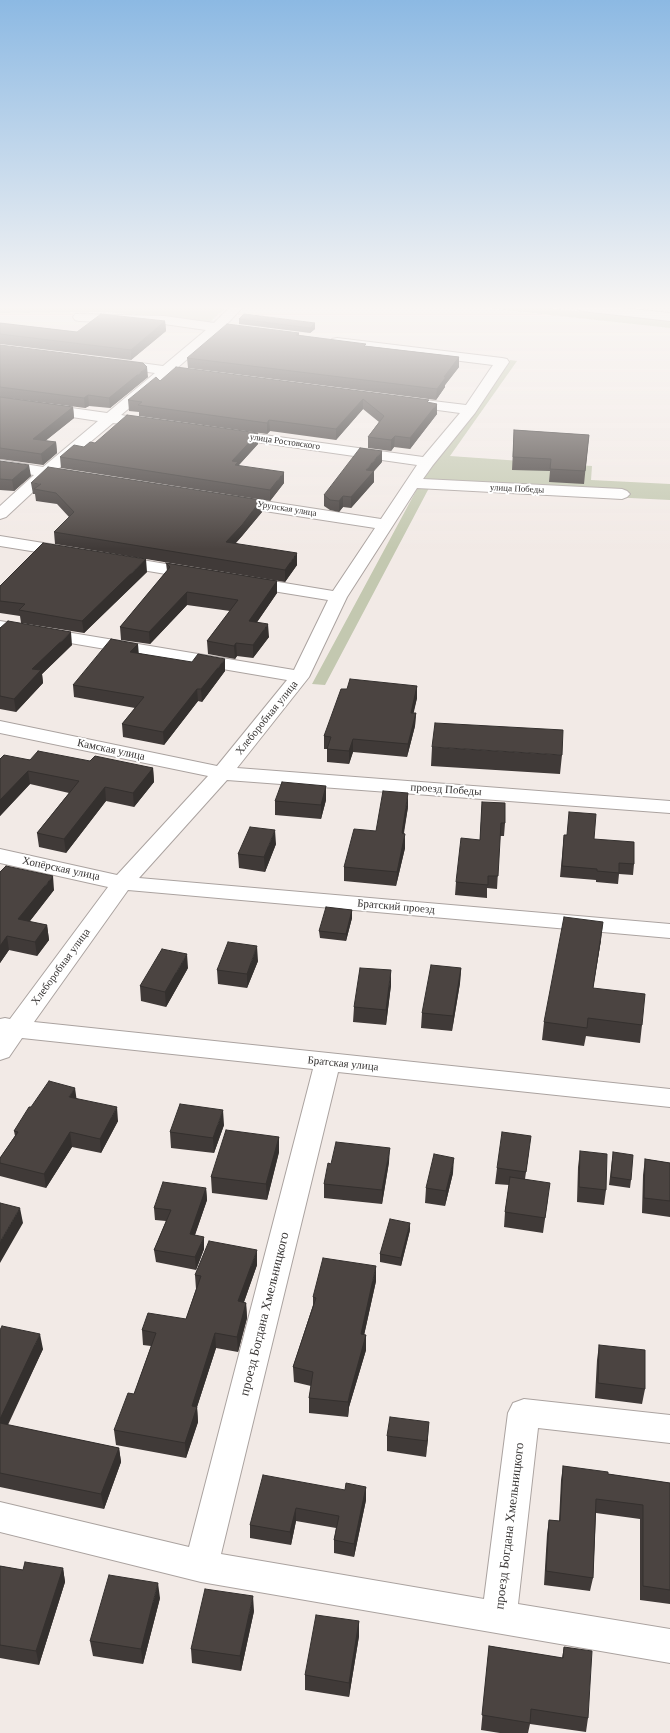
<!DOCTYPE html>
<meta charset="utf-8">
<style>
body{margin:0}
canvas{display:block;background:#f2eae6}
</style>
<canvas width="670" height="1733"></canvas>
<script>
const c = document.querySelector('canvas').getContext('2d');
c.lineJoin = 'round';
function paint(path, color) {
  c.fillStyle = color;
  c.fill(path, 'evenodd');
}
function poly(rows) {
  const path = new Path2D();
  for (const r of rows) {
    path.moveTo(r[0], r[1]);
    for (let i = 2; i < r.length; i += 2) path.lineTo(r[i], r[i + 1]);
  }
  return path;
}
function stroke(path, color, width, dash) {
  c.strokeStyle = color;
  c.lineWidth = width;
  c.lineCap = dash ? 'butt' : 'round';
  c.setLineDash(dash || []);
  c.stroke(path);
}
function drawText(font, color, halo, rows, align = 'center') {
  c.font = font + ' "Times New Roman",serif';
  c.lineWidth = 4;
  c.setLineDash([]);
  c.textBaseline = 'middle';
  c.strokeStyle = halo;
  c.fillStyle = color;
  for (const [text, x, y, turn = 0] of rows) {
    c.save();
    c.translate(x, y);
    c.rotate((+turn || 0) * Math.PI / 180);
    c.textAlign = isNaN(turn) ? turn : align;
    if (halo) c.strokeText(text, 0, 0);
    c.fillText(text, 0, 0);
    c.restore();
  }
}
paint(poly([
 [0,307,226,307,210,322,106,312,0,313],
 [478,307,540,307,670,321,670,328],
 [510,360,517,361,450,456,592,466,591,480,670,484,670,500,429,488,325,685,312,684,424,476]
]), '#c3c8b0');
const minor = poly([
 [230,307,243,307,226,325,256,329,257,332,256,335,251,336,220,331,177,368,206,372,208,375,206,378,201,379,169,375,121,415,156,421,158,424,156,427,151,428,113,423,58,469,78,473,81,476,78,479,73,481,49,477,6,517,0,519,0,506,34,475,0,470,0,460,43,467,98,421,0,406,0,398,107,413,155,373,113,367,111,364,113,361,118,360,163,366,206,330,164,324,79,321,75,320,73,317,75,314,164,316,214,323,230,307],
 [577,307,613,307,670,313,670,321,583,311,579,310,577,307],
 [337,338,502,358,507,359,509,362,475,413,433,465,423,479,622,489,627,491,630,494,627,497,622,499,417,488,347,597,309,677,237,768,670,801,670,813,227,780,139,878,670,924,670,938,128,890,34,1022,670,1089,670,1107,338,1072,221,1554,484,1599,508,1413,513,1403,524,1399,670,1415,670,1443,538,1428,518,1604,670,1629,670,1663,201,1582,0,1532,0,1502,189,1547,313,1069,22,1038,9,1057,0,1060,0,1019,5,1018,10,1019,108,887,0,863,0,849,117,875,208,776,0,733,0,721,217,766,287,680,0,631,0,621,294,670,328,600,248,587,242,586,239,582,242,578,248,577,333,591,375,528,232,506,226,504,224,501,226,498,232,496,381,519,417,465,228,438,223,437,221,434,223,431,228,430,423,457,460,413,408,406,403,405,401,402,403,399,408,398,466,405,493,365,332,345,331,342,332,339,337,338],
 [0,536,68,547,74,548,76,552,74,556,68,557,0,546,0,536],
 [118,556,202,570,204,574,202,578,196,579,112,565,110,561,112,557,118,556]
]);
stroke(minor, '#aba3a0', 2);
paint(minor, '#fff');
paint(poly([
 [239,319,315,323,315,329,310,333,239,324],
 [165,321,166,331,131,360,0,344,0,323,77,332],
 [299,333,299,335,366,346,459,357,459,367,445,385,445,387,436,400,188,368,187,358],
 [0,345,148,377,110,408,89,406,85,408,0,397],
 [160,381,429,403,437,414,410,449,394,447,391,451,368,448,368,437,379,422,363,409,336,440,270,431,267,434,139,416,139,412,129,411,128,400],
 [0,397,73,407,74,418,45,441,56,442,57,453,43,465,0,459],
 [514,430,589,435,584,484,549,482,550,471,512,470],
 [258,433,258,444,238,466,284,483,270,501,61,468,60,457,84,447,95,443],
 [0,461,31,476,14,491,0,490],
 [382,462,374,471,374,482,351,508,343,507,339,512,330,510,324,506,324,495],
 [31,483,262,512,242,536,236,543,297,565,285,582,55,544,54,532,69,517,57,504,36,501,35,494,33,494],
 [166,563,277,581,277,593,257,622,269,637,253,658,237,656,235,659,208,654,207,641,230,611,187,605,150,644,121,640,120,627,167,571],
 [147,572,84,633,21,623,20,616,0,613,0,586],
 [0,628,72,645,42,674,43,683,16,712,0,709],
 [138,644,138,653,225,671,202,702,198,701,164,745,123,737,122,724,135,708,74,697,73,685],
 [417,686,417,698,413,713,416,713,415,726,407,757,353,752,349,764,327,762,327,749,324,749,324,736,347,689],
 [432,747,562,755,560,774,431,766],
 [0,759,90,761,153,768,154,782,134,807,106,801,66,853,39,847,37,833,69,793,30,784,0,816],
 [326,786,326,800,321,819,275,815,275,801],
 [482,802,505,823,504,836,500,836,497,889,487,888,487,898,455,895,456,882,480,840],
 [408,807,404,833,405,848,396,886,344,881,344,867,376,831],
 [564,835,594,839,634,864,633,875,619,874,618,884,596,882,596,880,560,877],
 [276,844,265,872,239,868,238,854],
 [0,872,54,890,29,922,47,925,49,940,37,956,9,950,0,963],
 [352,910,352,918,346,941,320,938,319,931],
 [601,940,593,988,642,1025,640,1043,586,1036,584,1046,542,1040,544,1022],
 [258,961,247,988,218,984,217,970],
 [188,968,166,1007,141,1001,140,986],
 [461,968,460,983,452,1031,421,1028,422,1013],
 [391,985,386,1025,353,1022,354,1007],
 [76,1098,118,1121,101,1153,72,1147,46,1188,0,1176,0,1158,15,1136,14,1131,31,1107],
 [224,1125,214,1153,171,1148,170,1132],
 [279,1137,279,1152,267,1200,212,1193,211,1177],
 [529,1151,525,1179,548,1198,543,1233,504,1227,505,1212,509,1185,495,1184,497,1168],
 [580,1151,606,1190,604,1205,577,1202,578,1167],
 [645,1159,670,1163,670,1217,642,1213,643,1175],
 [612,1160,631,1180,630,1188,609,1185],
 [389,1162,382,1204,324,1198,324,1184,331,1164],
 [453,1173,445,1206,425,1203,426,1188],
 [206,1188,207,1200,195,1235,204,1249,196,1270,156,1262,154,1250,166,1221,155,1220,154,1208],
 [410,1230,401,1266,380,1262,380,1254],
 [257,1265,244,1302,246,1303,247,1318,238,1352,216,1348,197,1407,198,1422,186,1458,116,1445,114,1430,134,1394,151,1346,143,1345,142,1330,186,1319,196,1289,195,1275],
 [376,1281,364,1335,366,1335,366,1350,349,1407,348,1417,309,1413,309,1398,311,1386,294,1382,293,1367,313,1305,313,1297],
 [0,1330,43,1349,8,1425,119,1448,121,1462,104,1509,0,1487],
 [599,1345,645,1389,642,1404,595,1398,597,1360],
 [387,1436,428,1438,426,1457,387,1451],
 [563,1466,608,1474,670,1483,670,1604,640,1600,640,1519,596,1513,593,1578,590,1591,544,1585,547,1534,549,1520,559,1521,561,1480],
 [366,1487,366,1500,354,1557,334,1553,334,1540,336,1528,296,1521,291,1545,250,1538,250,1525,345,1490],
 [0,1566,23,1570,63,1568,65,1582,39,1665,0,1658],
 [160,1598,143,1664,93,1656,90,1641],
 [254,1611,241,1671,192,1663,191,1649],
 [359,1621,359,1636,349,1697,305,1690,305,1675],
 [489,1646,562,1658,564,1647,588,1718,586,1732,530,1724,528,1733,500,1733,481,1730]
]), '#403a38');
paint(poly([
 [165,321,166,331,131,360,131,350],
 [315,323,315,329,310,333,310,328],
 [459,357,459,367,445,385,445,387,436,400,437,389,444,377],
 [147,367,148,377,110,408,109,398],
 [88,395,89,406,85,408,84,398],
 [363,399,363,409,336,440,336,429],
 [437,404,437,414,410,449,410,438],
 [73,407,74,418,34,450,33,439],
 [269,420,270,431,267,434,267,423],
 [258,433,258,444,238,466,238,473,232,461],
 [395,436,394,447,391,451,391,440],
 [56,442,57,453,43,465,41,454],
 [382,451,382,462,366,480,366,470],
 [29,465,31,476,14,491,12,480],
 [374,471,374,482,351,508,351,497],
 [284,472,284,483,270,501,270,490],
 [343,496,343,507,339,512,339,501],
 [261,500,262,512,242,536,226,553,226,542],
 [297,553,297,565,285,582,285,570],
 [146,559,147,572,84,633,82,621],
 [277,581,277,593,249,634,249,621],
 [187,592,187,605,150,644,149,632],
 [268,624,269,637,253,658,253,645],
 [71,632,72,645,42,674,43,683,16,712,14,699,32,669],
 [236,643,237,656,235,659,234,646],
 [138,644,139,656,130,652],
 [225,659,225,671,202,702,201,689],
 [417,686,417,698,411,725,411,713],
 [197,689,198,701,164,745,163,732],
 [416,713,415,726,407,757,408,744],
 [353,739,353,752,349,764,349,751],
 [153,768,154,782,134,807,133,793],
 [28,771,30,784,0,816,0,800],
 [326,786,326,800,321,819,321,805],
 [105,787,106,801,66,853,64,839],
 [408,793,408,807,401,847,402,833],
 [275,830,276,844,265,872,264,857],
 [405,834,405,848,396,886,397,872],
 [53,876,54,890,20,934,18,919],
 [352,910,352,918,346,941,346,934],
 [603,922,601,940,590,1006,593,988],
 [47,925,49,940,37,956,35,942],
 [7,936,9,950,0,963,0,946],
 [257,946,258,961,247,988,247,974],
 [187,954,188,968,166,1007,165,992],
 [461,968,460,983,452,1031,453,1016],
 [391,970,391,985,386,1025,386,1010],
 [75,1088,77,1102,69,1097],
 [117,1107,118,1121,101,1153,100,1139],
 [223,1110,224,1125,214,1153,213,1138],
 [70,1132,72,1147,46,1188,44,1174],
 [279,1137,279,1152,267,1200,266,1184],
 [390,1148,389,1162,382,1204,382,1190],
 [454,1158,453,1173,445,1206,446,1191],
 [206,1188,207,1200,191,1246,190,1234],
 [20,1208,23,1223,0,1263,0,1242],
 [410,1223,410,1230,401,1266,401,1258],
 [204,1237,204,1249,196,1270,195,1257],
 [257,1250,257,1265,239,1316,238,1301],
 [376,1266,376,1281,361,1349,361,1334],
 [246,1303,247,1318,238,1352,237,1337],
 [215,1333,216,1348,197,1407,198,1422,186,1458,185,1443,192,1406],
 [40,1334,43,1349,1,1438,0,1431,0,1419],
 [366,1335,366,1350,349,1407,348,1417,348,1402,350,1393],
 [429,1422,428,1438,426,1457,427,1441],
 [119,1448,121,1462,104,1509,101,1494],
 [366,1487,366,1500,354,1557,354,1544],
 [296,1508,296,1521,291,1545,290,1532],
 [63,1568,65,1582,39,1665,36,1651],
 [158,1583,160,1598,143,1664,141,1649],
 [253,1596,254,1611,241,1671,240,1656],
 [359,1621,359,1636,349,1697,349,1683]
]), '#34302e');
const building = poly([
 [101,314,165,321,131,350,0,334,0,323,77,332,101,314],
 [244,314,315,323,310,328,239,319,244,314],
 [227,324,299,333,296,335,366,344,364,346,459,357,444,377,446,377,437,389,187,358,227,324],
 [0,345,143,363,147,367,109,398,88,395,84,398,0,387,0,345],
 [176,367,429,400,427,402,437,404,410,438,395,436,391,440,368,437,384,416,363,399,336,429,269,420,267,423,138,405,142,402,128,400,156,377,160,381,176,367],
 [0,397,73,407,33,439,56,442,41,454,0,448,0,397],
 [127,415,258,433,232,461,238,462,235,465,284,472,270,490,60,457,74,445,84,447,90,442,95,443,127,415],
 [514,430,589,435,585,471,550,469,551,459,513,457,514,430],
 [360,448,382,451,366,470,374,471,351,497,343,496,339,501,330,500,324,495,360,448],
 [0,461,29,465,12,480,0,479,0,461],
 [48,467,261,500,242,525,226,542,297,553,285,570,54,532,74,512,56,493,34,489,41,484,31,483,48,467],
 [43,543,146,559,82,621,19,610,25,604,0,601,0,586,43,543],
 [166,563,277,581,249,621,268,624,253,645,236,643,234,646,207,641,238,600,187,592,149,632,120,627,170,567,166,563],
 [8,621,71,632,32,669,41,670,14,699,0,696,0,628,8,621],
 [111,639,138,644,130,652,192,662,198,654,225,659,201,689,197,689,163,732,122,724,144,697,73,685,111,639],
 [350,679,417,686,411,713,416,713,408,744,353,739,349,751,327,749,331,737,324,736,341,689,347,689,350,679],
 [435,723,563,730,562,755,432,747,435,723],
 [38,751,90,761,95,756,153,768,133,793,105,787,64,839,37,833,79,781,28,771,0,800,0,759,4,755,30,760,38,751],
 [282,782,326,786,321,805,275,801,282,782],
 [383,791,408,793,402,833,405,834,397,872,344,867,354,829,376,831,383,791],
 [482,802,505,803,505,823,501,823,498,876,488,876,488,885,456,882,461,838,480,840,482,802],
 [569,812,596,814,594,839,634,842,634,864,619,863,619,873,597,871,597,869,562,866,564,835,567,835,569,812],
 [250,827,275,830,264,857,238,854,250,827],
 [6,866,53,876,18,919,47,925,35,942,7,936,0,946,0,872,6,866],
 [326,907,352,910,346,934,319,931,326,907],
 [564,917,603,922,593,988,645,994,642,1025,588,1018,587,1028,544,1022,564,917],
 [228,942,257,946,247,974,217,970,228,942],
 [162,949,187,954,165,992,140,986,162,949],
 [431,965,461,968,453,1016,422,1013,431,965],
 [360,968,391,970,386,1010,354,1007,360,968],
 [49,1081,75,1088,69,1097,117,1107,100,1139,70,1132,44,1174,0,1163,0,1158,18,1132,14,1131,29,1107,31,1107,49,1081],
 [180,1104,223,1110,213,1138,170,1132,180,1104],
 [226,1130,279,1137,266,1184,211,1177,226,1130],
 [502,1132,531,1136,526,1172,497,1168,502,1132],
 [336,1142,390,1148,382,1190,324,1184,328,1163,331,1164,336,1142],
 [580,1151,607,1154,606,1190,579,1187,580,1151],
 [613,1152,633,1155,631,1180,611,1177,613,1152],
 [434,1154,454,1158,446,1191,426,1188,434,1154],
 [645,1159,670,1163,670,1201,644,1198,645,1159],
 [510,1177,550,1183,545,1218,505,1212,510,1177],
 [163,1182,206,1188,190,1234,204,1237,195,1257,154,1250,171,1210,154,1208,163,1182],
 [0,1203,20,1208,0,1242,0,1203],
 [390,1219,410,1223,401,1258,380,1254,390,1219],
 [209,1241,257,1250,238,1301,246,1303,237,1337,215,1333,192,1406,197,1407,185,1443,114,1430,128,1393,134,1394,156,1333,142,1330,148,1313,186,1319,201,1276,195,1275,209,1241],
 [323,1258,376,1266,361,1334,366,1335,350,1393,348,1402,309,1398,313,1372,293,1367,316,1298,313,1297,323,1258],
 [2,1326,40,1334,0,1419,0,1330,2,1326],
 [599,1345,645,1350,645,1389,598,1383,599,1345],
 [390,1417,429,1422,427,1441,387,1436,390,1417],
 [0,1423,119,1448,101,1494,0,1473,0,1423],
 [563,1466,608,1472,608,1474,670,1483,670,1590,643,1586,643,1505,596,1499,593,1578,546,1571,549,1520,560,1521,563,1466],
 [263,1475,345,1490,346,1483,366,1487,354,1544,334,1540,339,1516,296,1508,290,1532,250,1525,263,1475],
 [25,1562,63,1568,36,1651,0,1645,0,1566,23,1570,25,1562],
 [109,1575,158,1583,141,1649,90,1641,109,1575],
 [205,1589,253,1596,240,1656,191,1649,205,1589],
 [316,1615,359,1621,349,1683,305,1675,316,1615],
 [489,1646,563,1658,564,1647,592,1651,588,1718,531,1709,530,1723,482,1715,489,1646]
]);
paint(building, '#4b4441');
stroke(building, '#34302e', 1);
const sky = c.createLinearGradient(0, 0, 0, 549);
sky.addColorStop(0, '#8cb9e3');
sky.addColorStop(0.56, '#f9f6f4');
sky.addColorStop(1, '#f9f6f400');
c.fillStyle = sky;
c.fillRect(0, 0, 670, 549);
drawText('9px', '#373433', '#fff', [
 ["улица Ростовского",285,442,8],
 ["улица Победы",517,489,3],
 ["Урупская улица",287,509,9]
]);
drawText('11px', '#373433', '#fff', [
 ["Хлеборобная улица",267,718,-51],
 ["Камская улица",111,750,12],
 ["проезд Победы",446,790,4],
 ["Хопёрская улица",61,869,12],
 ["Братский проезд",396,907,5],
 ["Хлеборобная улица",61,967,-54],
 ["Братская улица",343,1064,6]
]);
drawText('13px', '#373433', '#fff', [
 ["проезд Богдана Хмельницкого",265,1314,-76],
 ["проезд Богдана Хмельницкого",510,1526,-83]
]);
</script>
